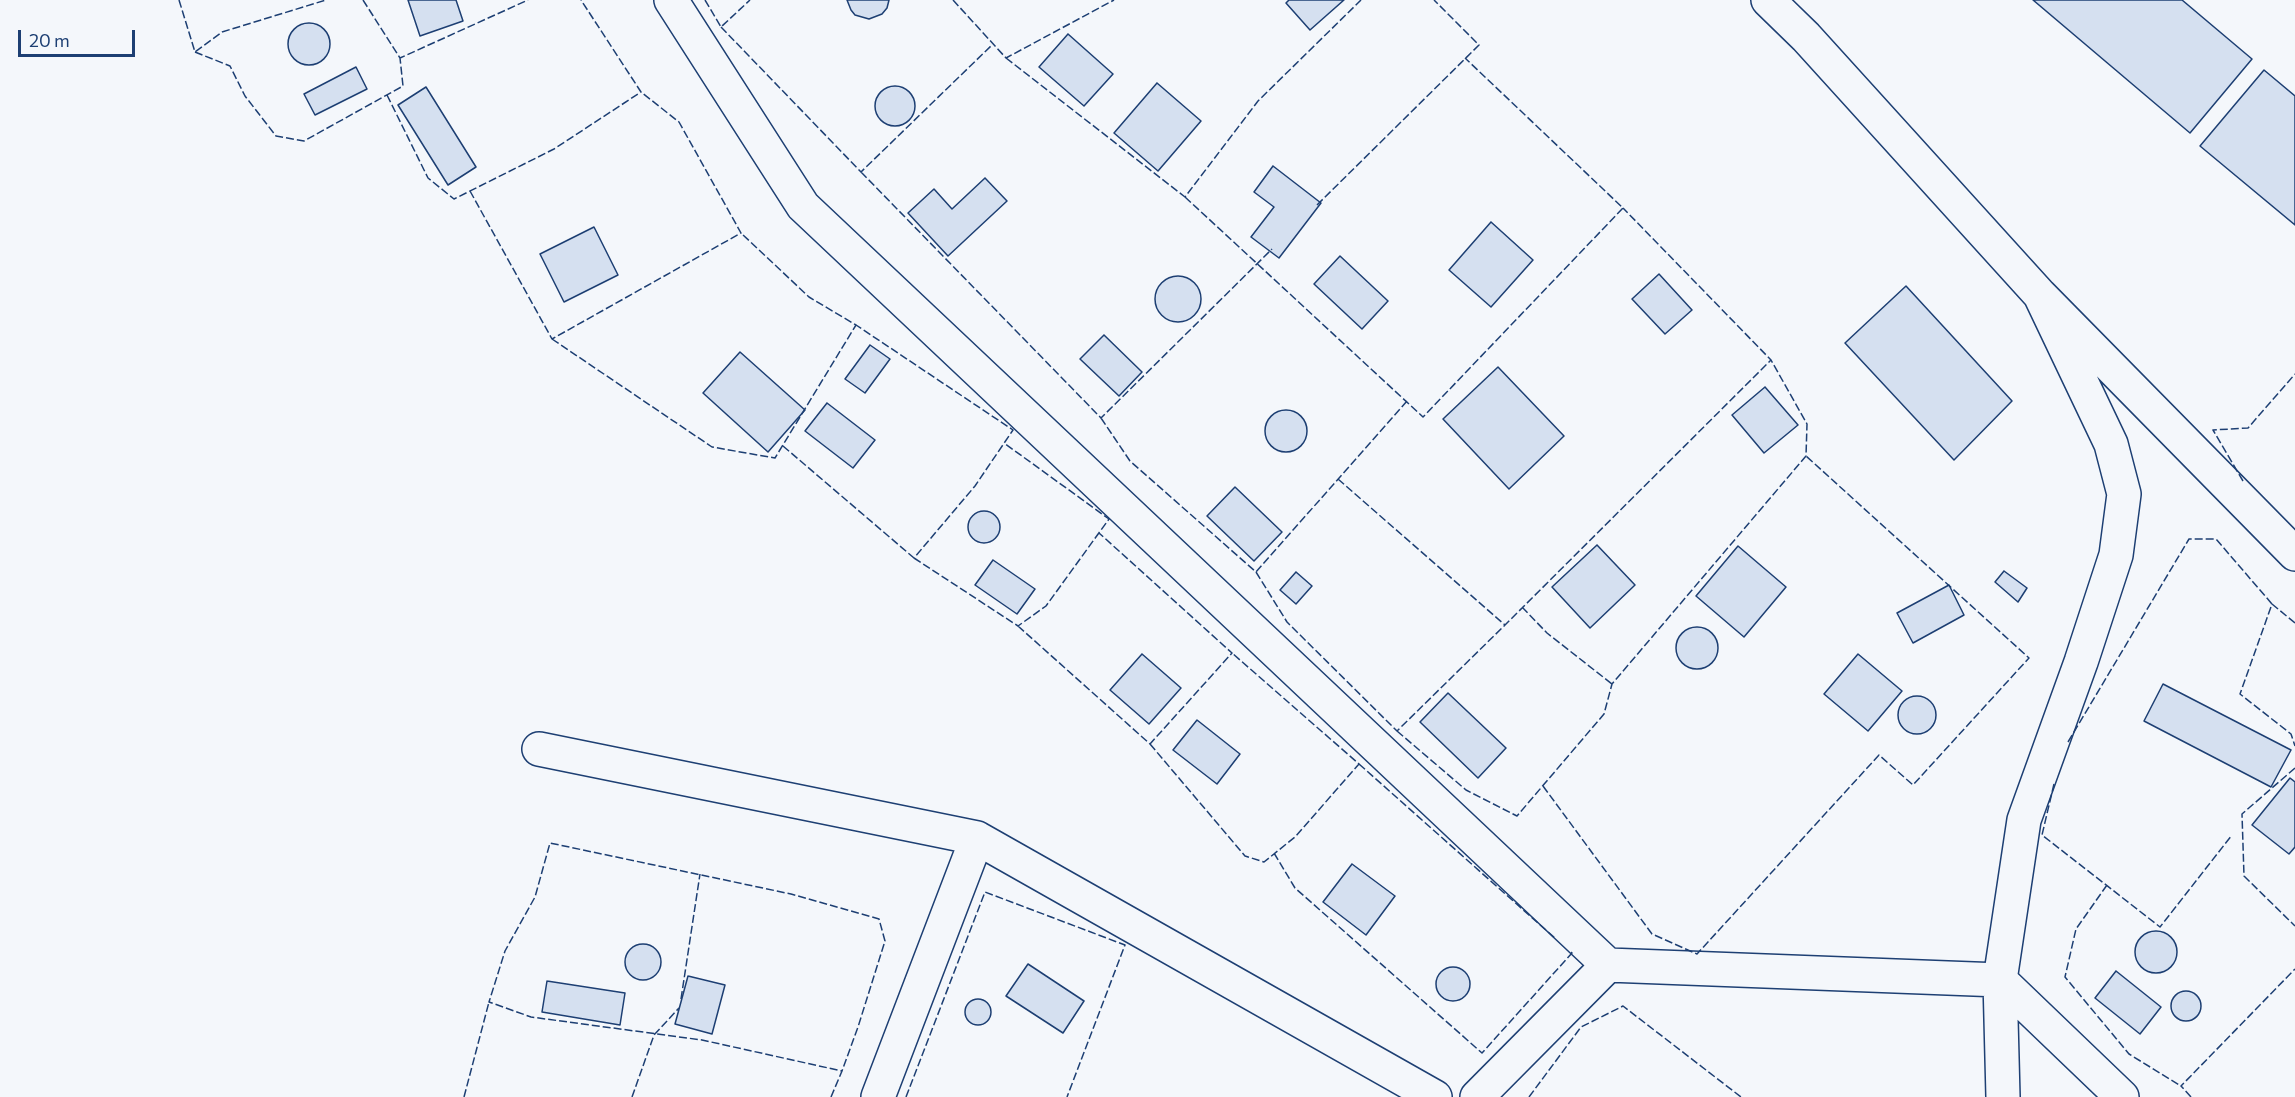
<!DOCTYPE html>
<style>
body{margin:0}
#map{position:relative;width:2295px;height:1097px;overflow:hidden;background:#f4f7fb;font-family:Commissioner,sans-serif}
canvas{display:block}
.scale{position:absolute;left:18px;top:30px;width:117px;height:27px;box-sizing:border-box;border:3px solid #1d3f73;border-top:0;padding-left:8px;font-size:18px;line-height:21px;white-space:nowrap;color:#1d3f73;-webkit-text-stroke:4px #f4f7fb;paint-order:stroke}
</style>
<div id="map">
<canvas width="2295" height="1097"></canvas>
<div class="scale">20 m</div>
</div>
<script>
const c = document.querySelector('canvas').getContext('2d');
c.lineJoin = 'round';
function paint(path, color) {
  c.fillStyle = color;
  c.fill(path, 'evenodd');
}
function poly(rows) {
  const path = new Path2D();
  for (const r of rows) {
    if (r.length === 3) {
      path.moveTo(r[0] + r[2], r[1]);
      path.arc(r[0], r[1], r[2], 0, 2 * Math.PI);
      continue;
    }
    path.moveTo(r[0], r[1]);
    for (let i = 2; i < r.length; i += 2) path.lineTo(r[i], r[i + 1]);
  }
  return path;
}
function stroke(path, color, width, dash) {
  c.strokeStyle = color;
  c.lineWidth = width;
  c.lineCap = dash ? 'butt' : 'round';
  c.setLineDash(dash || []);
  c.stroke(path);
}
const building = poly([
 [408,0,456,0,463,21,420,36,408,0],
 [847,0,889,0,887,8,882,14,869,19,855,15,851,10,847,0],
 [1289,0,1344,0,1310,30,1286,3,1289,0],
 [2033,0,2182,0,2252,59,2190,133,2033,0],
 [309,44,21],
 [1068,34,1113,74,1084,106,1039,67,1068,34],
 [356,67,367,89,315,115,304,94,356,67],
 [2264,70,2295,96,2295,225,2200,146,2264,70],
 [1157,83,1201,121,1158,171,1114,133,1157,83],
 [895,106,20],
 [426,87,476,167,448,185,398,105,426,87],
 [1273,166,1321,203,1279,258,1251,237,1274,207,1254,192,1273,166],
 [985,178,1007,201,948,256,908,213,934,189,952,209,985,178],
 [1491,222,1533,260,1491,307,1449,270,1491,222],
 [594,227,618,275,564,302,540,254,594,227],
 [1340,256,1388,301,1362,329,1314,284,1340,256],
 [1659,274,1692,310,1665,334,1632,299,1659,274],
 [1178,299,23],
 [1906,286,2012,401,1954,460,1845,343,1906,286],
 [1104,335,1142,372,1119,396,1080,359,1104,335],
 [870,345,890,359,865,393,845,379,870,345],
 [740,352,805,410,768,452,703,393,740,352],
 [1498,367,1564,436,1509,489,1443,419,1498,367],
 [1765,387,1798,425,1764,453,1732,415,1765,387],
 [827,403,875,440,853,468,805,431,827,403],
 [1286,431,21],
 [1235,487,1282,532,1254,561,1207,516,1235,487],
 [984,527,16],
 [1597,545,1635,585,1590,628,1552,587,1597,545],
 [1738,546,1786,587,1744,637,1696,596,1738,546],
 [993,560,1035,589,1017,614,975,585,993,560],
 [2004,571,2027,588,2018,602,1995,582,2004,571],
 [1296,572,1312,586,1296,604,1280,590,1296,572],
 [1949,585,1964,615,1913,643,1897,613,1949,585],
 [1697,648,21],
 [1142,654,1181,688,1149,724,1110,690,1142,654],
 [1858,654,1902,691,1868,731,1824,694,1858,654],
 [2163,684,2291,750,2271,787,2144,721,2163,684],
 [1448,693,1506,748,1478,778,1420,722,1448,693],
 [1917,715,19],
 [1197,720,1240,754,1217,784,1173,750,1197,720],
 [2290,778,2295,782,2295,847,2289,854,2252,825,2290,778],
 [1352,864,1395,896,1366,935,1323,902,1352,864],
 [2156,952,21],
 [643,962,18],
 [1028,964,1084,1001,1063,1033,1006,996,1028,964],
 [1453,984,17],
 [2116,971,2161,1007,2140,1034,2095,998,2116,971],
 [688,976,725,985,712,1034,675,1024,688,976],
 [547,981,625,993,620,1025,542,1012,547,981],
 [2186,1006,15],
 [978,1012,13]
]);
paint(building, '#d5e0f0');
stroke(building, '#1d3f73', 1.5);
const minor = poly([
 [671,0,803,206,1608,965],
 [1768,0,1806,37,2040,295,2295,554],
 [539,749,977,838,1435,1097],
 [878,1097,977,838],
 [1477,1097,1608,965,2000,980,2122,1097],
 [2003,1097,2000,980,2024,820,2081,662,2116,555,2124,494,2111,444,2040,295]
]);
stroke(minor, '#1d3f73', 36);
stroke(minor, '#f4f7fb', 33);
stroke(poly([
 [179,0,195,52,222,32,326,0],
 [363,0,400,58,528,0],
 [705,0,721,27,750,0],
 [953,0,1006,58,1114,0],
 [721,27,861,172,993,44],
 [195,52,230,66,245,96,276,136,304,141,403,86,400,58],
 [1006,58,1185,197,1258,101,1361,0],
 [387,95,428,178,454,199,554,149,641,92,581,0],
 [861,172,1101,418,1272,249],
 [470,191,552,339,741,233,679,122,641,92],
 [1185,197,1423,417,1623,208,1465,58],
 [1317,205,1479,45,1434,0],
 [552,339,712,447,775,458,856,325,809,297,741,233],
 [1101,418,1130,461,1256,572,1407,401],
 [783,446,914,558,975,486,1013,430,856,325],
 [1338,479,1505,625],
 [2243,481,2213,430,2248,428,2295,374],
 [914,558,1018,626,1046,606,1109,519,1004,443],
 [1256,572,1287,622,1397,731,1505,625,1771,360,1623,208],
 [1522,607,1547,633,1612,684],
 [2295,623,2272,604,2240,694,2291,734,2295,746],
 [1018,626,1150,744,1232,653,1099,533],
 [1397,731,1466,790,1517,816,1604,714,1612,684,1806,456,1807,424,1771,360],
 [2068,742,2189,539,2216,539,2272,604],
 [1150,744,1245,856,1264,862,1295,837,1359,764,1232,653],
 [1359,764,1556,939],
 [2295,768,2242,814,2244,876,2295,926],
 [2054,784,2042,835,2160,927,2232,835],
 [1543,786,1652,934,1697,954,1879,755,1913,785,2029,658,1806,456],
 [1274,853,1295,888,1482,1053,1572,953,1570,951],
 [2107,885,2076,929,2065,977,2129,1054,2181,1086],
 [681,999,700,874],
 [464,1097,489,1002],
 [632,1097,654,1035,679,1008],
 [831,1097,842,1071,858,1027,885,941,879,919,791,894,550,843,535,897,505,951,489,1002,531,1017,702,1040,842,1071],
 [906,1097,985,892,1125,945,1067,1097],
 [1529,1097,1581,1027,1623,1006,1741,1097],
 [2191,1097,2181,1086,2295,969]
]), '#1d3f73', 1.5, [8, 3]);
</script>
